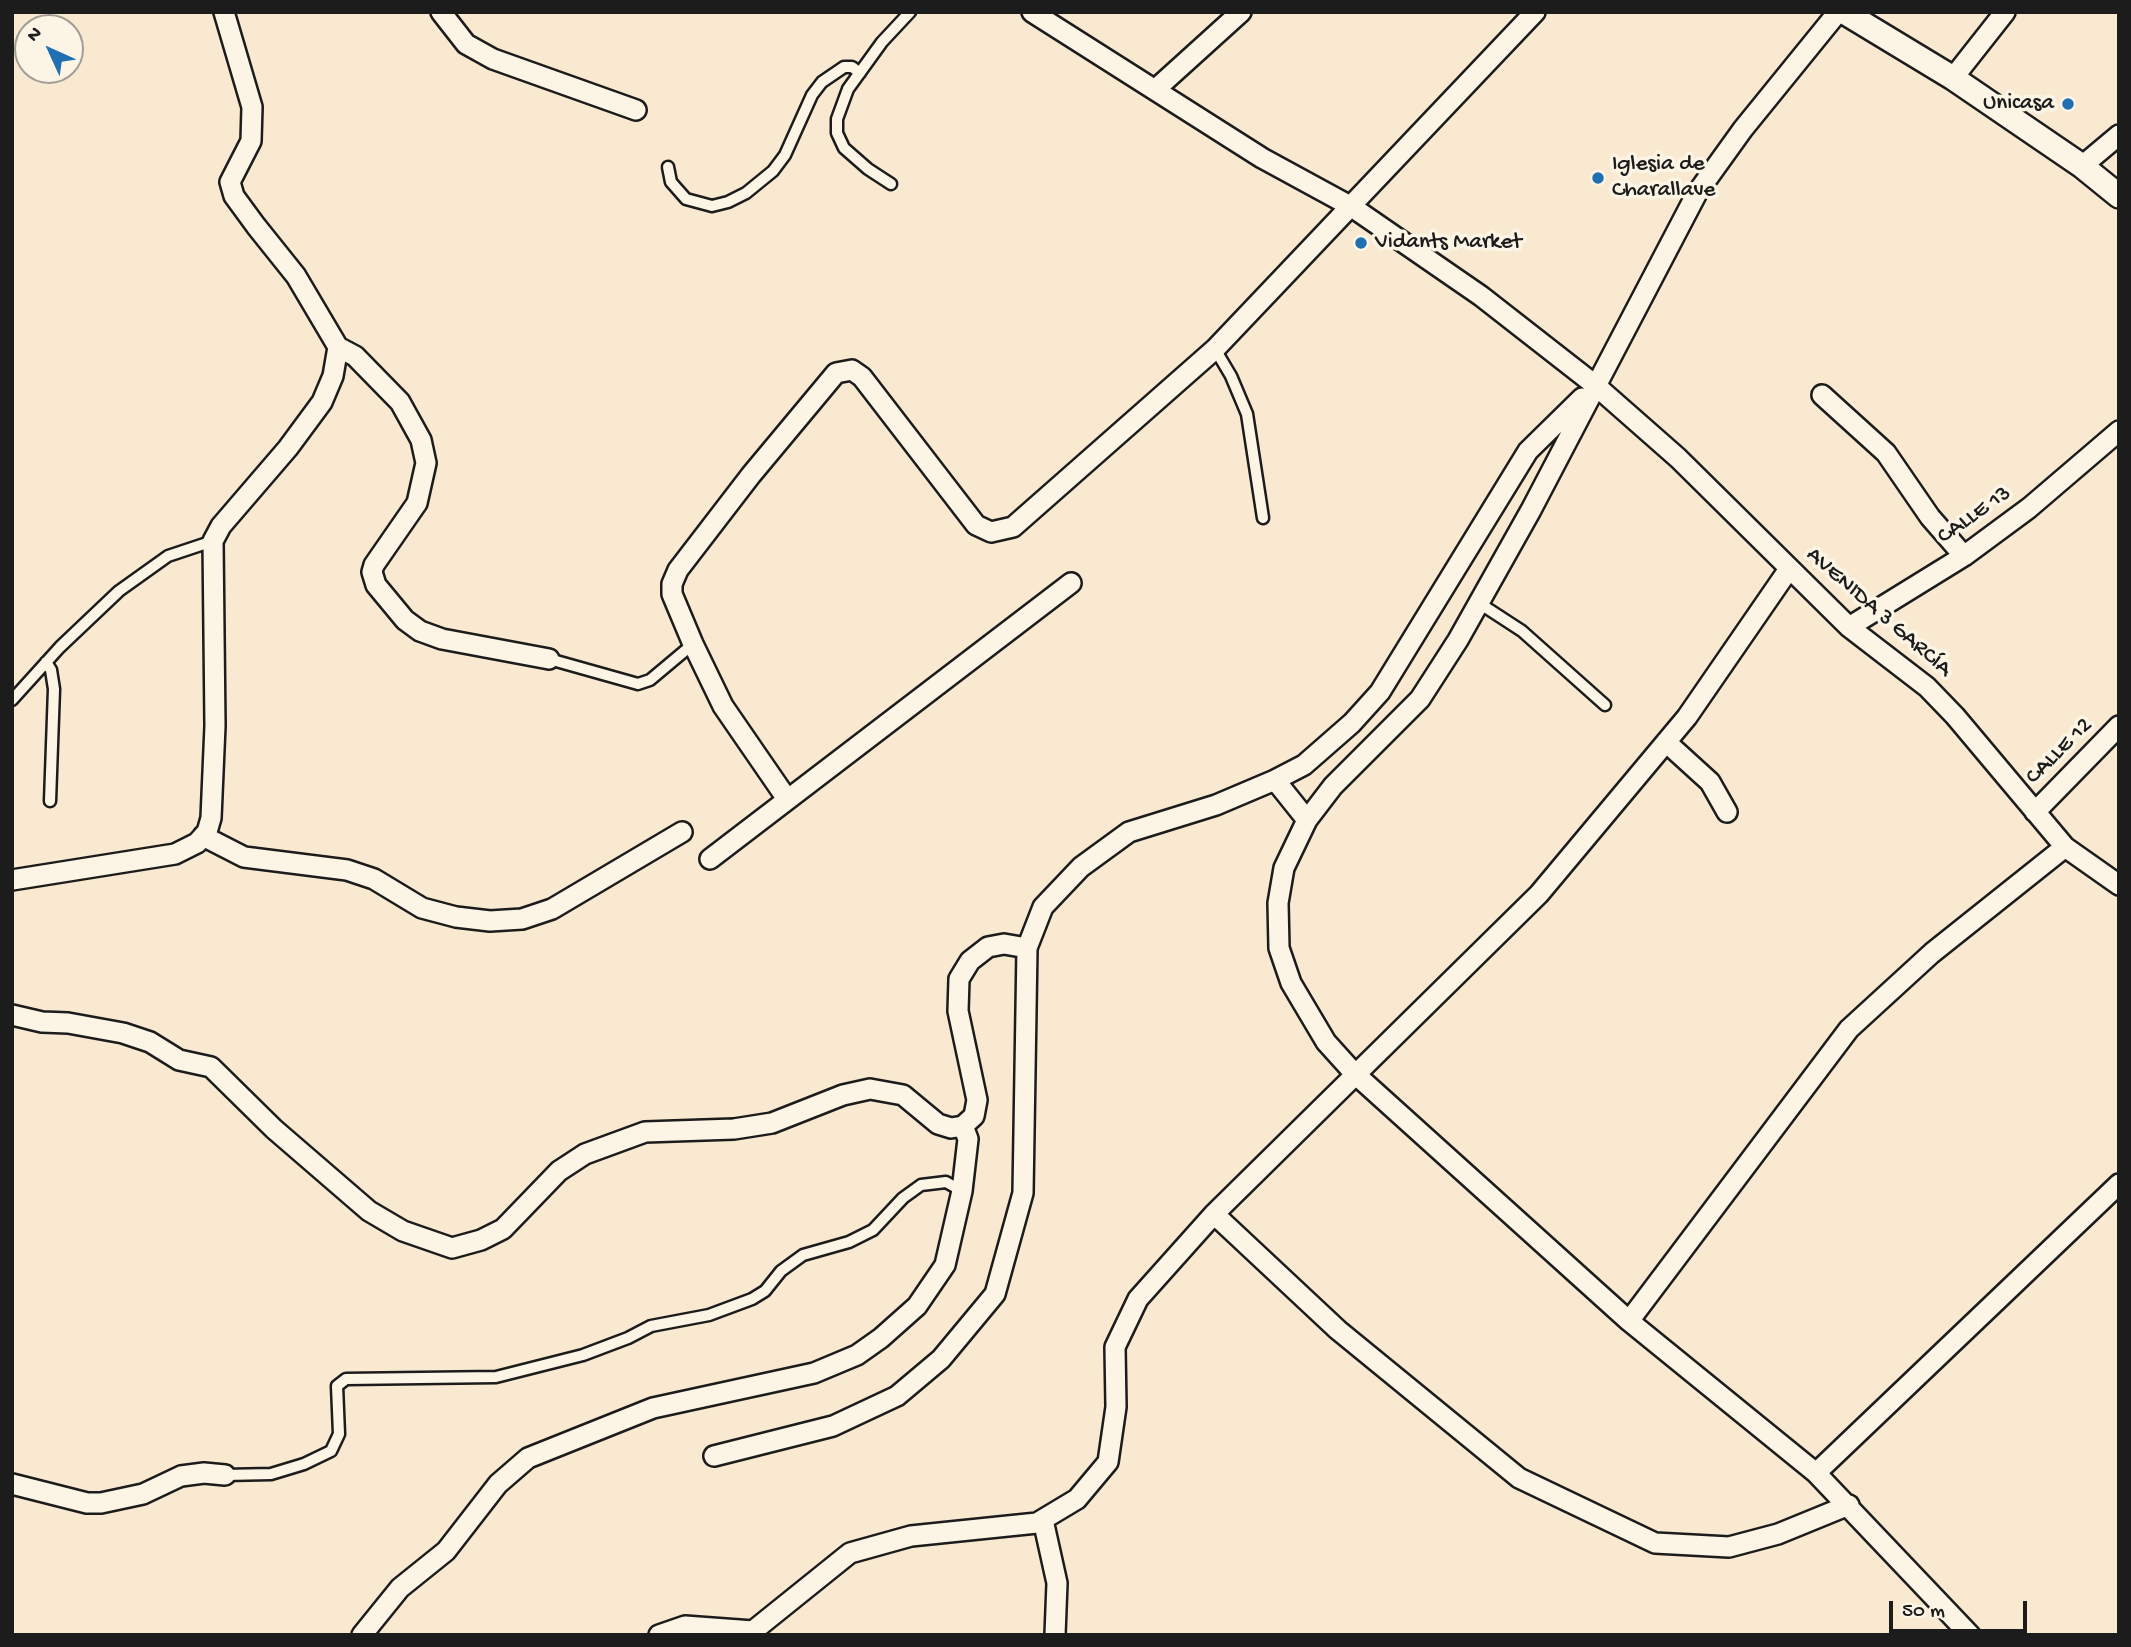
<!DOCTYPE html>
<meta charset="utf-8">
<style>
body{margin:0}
#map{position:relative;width:2131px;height:1647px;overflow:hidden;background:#f8e9d0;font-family:"Gochi Hand",sans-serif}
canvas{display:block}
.frame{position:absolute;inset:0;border:14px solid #1c1c1c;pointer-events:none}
.north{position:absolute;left:14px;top:14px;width:70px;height:70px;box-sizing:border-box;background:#fcf5e5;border:2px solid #a29e95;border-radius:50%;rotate:315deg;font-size:19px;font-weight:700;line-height:28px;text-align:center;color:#1c1c1c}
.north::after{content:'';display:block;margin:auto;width:24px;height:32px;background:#1f6fb2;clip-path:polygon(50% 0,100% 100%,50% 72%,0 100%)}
.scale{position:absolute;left:1889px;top:1601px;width:138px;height:32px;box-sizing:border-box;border:4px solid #1c1c1c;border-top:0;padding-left:9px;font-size:21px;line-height:24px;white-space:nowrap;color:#1c1c1c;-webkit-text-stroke:5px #fcf5e5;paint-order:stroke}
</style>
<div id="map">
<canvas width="2131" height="1647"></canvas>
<div class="frame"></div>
<div class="north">N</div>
<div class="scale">50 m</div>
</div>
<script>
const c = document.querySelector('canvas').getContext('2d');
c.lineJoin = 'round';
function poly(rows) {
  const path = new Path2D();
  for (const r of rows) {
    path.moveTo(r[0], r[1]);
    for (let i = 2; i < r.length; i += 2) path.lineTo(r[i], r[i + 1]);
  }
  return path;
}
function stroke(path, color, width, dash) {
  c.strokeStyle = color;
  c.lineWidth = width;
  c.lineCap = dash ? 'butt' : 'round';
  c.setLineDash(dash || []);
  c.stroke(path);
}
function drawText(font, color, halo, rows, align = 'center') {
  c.font = font + ' "Gochi Hand",sans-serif';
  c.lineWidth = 7;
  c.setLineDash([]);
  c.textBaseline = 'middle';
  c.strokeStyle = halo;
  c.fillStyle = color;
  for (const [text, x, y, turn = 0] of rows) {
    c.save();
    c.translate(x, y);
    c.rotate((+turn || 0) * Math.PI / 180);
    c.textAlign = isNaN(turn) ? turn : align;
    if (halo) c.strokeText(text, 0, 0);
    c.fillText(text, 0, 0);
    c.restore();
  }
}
const service = poly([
 [668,167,671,182,686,199,712,206,728,202,746,193,773,171,785,155,812,95,822,82,844,67,852,67,860,73],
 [891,184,868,169,844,148,837,133,837,119,848,89,882,42,910,12],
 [1215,349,1231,376,1247,414,1263,518],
 [1479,603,1522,631,1605,705],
 [549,659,638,684,650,680,693,644],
 [46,662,51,670,54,689,50,801],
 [12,700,60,647,119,591,168,556,213,541],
 [225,1475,271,1474,304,1464,331,1451,339,1434,337,1386,346,1379,496,1377,583,1355,628,1338,651,1326,709,1315,752,1299,765,1291,781,1271,803,1255,849,1242,873,1230,903,1198,921,1185,946,1182,962,1191]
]);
const minor = poly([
 [441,12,466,44,493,59,636,110],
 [1032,12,1262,158,1352,207,1481,296,1595,385,1678,458,1849,627,1927,687,1955,716,2065,847,2119,885],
 [1838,12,1743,129,1697,193,1531,510,1458,640,1420,699,1333,786,1307,820,1284,868,1278,903,1279,948,1291,983,1326,1042,1354,1073,1629,1321,1816,1473,1970,1635],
 [1953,78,2005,12],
 [1157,88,1241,12],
 [2082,166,2119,135],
 [338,347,355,356,400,402,421,440,426,463,417,503,374,565,372,572,376,585,405,620,420,631,442,639,549,659],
 [1822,395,1886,453,1930,517,1964,556],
 [1849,627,1964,556,2029,508,2119,431],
 [1666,742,1710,782,1727,812],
 [1275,780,1304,765,1352,723,1380,692,1528,451,1582,398],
 [787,799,723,706,693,644,672,594,672,584,678,570,751,475,836,373,852,370,862,377,976,525,991,532,1013,527,1215,349,1535,12],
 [2035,812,2119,726],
 [203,836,244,857,347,870,374,879,422,908,456,917,490,921,522,919,552,909,682,832],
 [710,859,1071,583],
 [12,880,175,854,197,843,207,832,211,818,215,726,213,541,221,526,288,448,322,402,333,376,338,347,296,276,256,226,234,196,230,182,251,141,252,107,224,12],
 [12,1015,42,1022,68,1023,123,1033,150,1042,179,1060,211,1067,274,1129,369,1211,403,1231,452,1248,481,1240,503,1229,559,1171,585,1154,645,1132,734,1129,772,1123,843,1095,870,1089,903,1095,938,1124,951,1128,963,1126,974,1116,977,1100,958,1011,959,979,970,961,988,947,1004,944,1027,948],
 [1214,1214,1338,1330,1519,1478,1655,1543,1729,1547,1778,1534,1849,1505],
 [1629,1321,1849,1029,1932,953,2065,847],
 [714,1456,833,1426,897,1396,941,1359,995,1294,1023,1193,1027,948,1043,907,1081,867,1129,832,1216,805,1275,780,1307,820],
 [1816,1473,2119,1184],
 [12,1484,87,1503,101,1503,143,1494,181,1476,204,1473,225,1475],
 [1043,1520,1057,1583,1055,1635],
 [362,1635,400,1588,446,1551,498,1484,528,1458,653,1408,814,1373,857,1355,881,1338,917,1306,945,1265,962,1191,968,1139,963,1126],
 [659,1635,685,1626,753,1631,850,1553,911,1536,1037,1523,1077,1499,1108,1462,1116,1407,1115,1347,1138,1299,1214,1214,1539,894,1687,717,1789,569]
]);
const tertiary = poly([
 [1844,12,1953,78,2082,166,2119,196]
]);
stroke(service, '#1c1c1c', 15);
stroke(minor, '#1c1c1c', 24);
stroke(tertiary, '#1c1c1c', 28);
stroke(service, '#fcf5e5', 10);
stroke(minor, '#fcf5e5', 19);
stroke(tertiary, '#fcf5e5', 23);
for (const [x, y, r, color] of [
 [2068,104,7,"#1f6fb2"],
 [1598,178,7,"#1f6fb2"],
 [1361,243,7,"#1f6fb2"]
]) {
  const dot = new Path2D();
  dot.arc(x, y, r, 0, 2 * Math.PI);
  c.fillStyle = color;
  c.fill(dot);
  stroke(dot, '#fcf5e5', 2.5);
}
drawText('23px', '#1c1c1c', '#fcf5e5', [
 ["Unicasa",2054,104,"right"],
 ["Iglesia de",1612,165],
 ["Charallave",1612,191],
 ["Vidants Market",1375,243]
], 'left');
drawText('23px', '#1c1c1c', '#fcf5e5', [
 ["CALLE 13",1975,516,-35],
 ["AVENIDA 3 GARCÍA",1878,613,41],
 ["CALLE 12",2060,752,-45]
]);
</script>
